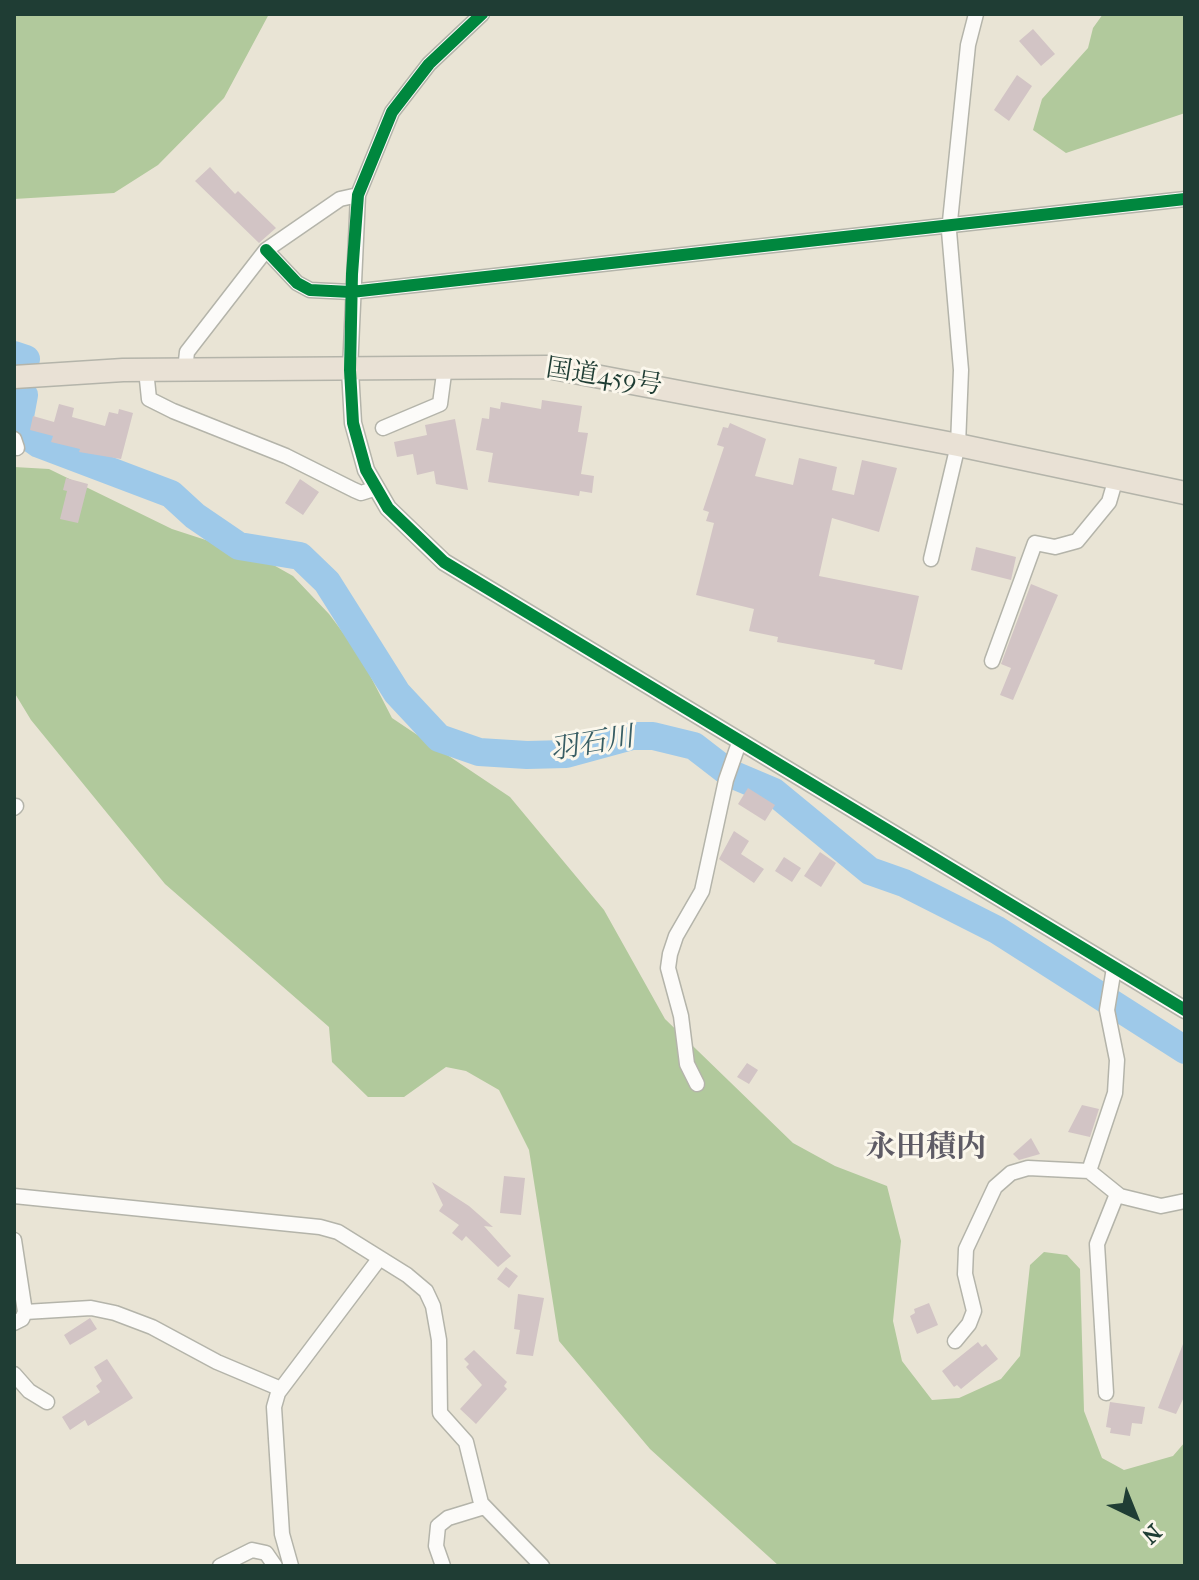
<!DOCTYPE html>
<meta charset="utf-8">
<style>
body{margin:0}
#map{position:relative;width:1199px;height:1580px;overflow:hidden;background:#e9e4d5;font-family:"IM FELL French Canon",serif}
canvas{display:block}
.frame{position:absolute;inset:0;border:16px solid #1f3d34;pointer-events:none}
.north{position:absolute;left:1095px;top:1476px;width:80px;height:80px;-webkit-text-stroke:6px #fbf7ec;paint-order:stroke;rotate:137deg;font-size:22px;font-weight:700;line-height:32px;text-align:center;color:#1f3d34}
.north::after{content:'';display:block;margin:auto;width:28px;height:36px;background:#1f3d34;clip-path:polygon(50% 0,100% 100%,50% 72%,0 100%)}
</style>
<div id="map">
<canvas width="1199" height="1580"></canvas>
<div class="frame"></div>
<div class="north">N</div>
</div>
<script>
const c = document.querySelector('canvas').getContext('2d');
c.lineJoin = 'round';
function paint(path, color) {
  c.fillStyle = color;
  c.fill(path, 'evenodd');
}
function poly(rows) {
  const path = new Path2D();
  for (const r of rows) {
    path.moveTo(r[0], r[1]);
    for (let i = 2; i < r.length; i += 2) path.lineTo(r[i], r[i + 1]);
  }
  return path;
}
function stroke(path, color, width, dash) {
  c.strokeStyle = color;
  c.lineWidth = width;
  c.lineCap = dash ? 'butt' : 'round';
  c.setLineDash(dash || []);
  c.stroke(path);
}
function drawText(font, color, halo, rows, align = 'center') {
  c.font = font + ' "IM FELL French Canon","Noto Serif JP",serif';
  c.lineWidth = 6;
  c.setLineDash([]);
  c.textBaseline = 'middle';
  c.strokeStyle = halo;
  c.fillStyle = color;
  for (const [text, x, y, turn = 0] of rows) {
    c.save();
    c.translate(x, y);
    c.rotate((+turn || 0) * Math.PI / 180);
    c.textAlign = isNaN(turn) ? turn : align;
    if (halo) c.strokeText(text, 0, 0);
    c.fillText(text, 0, 0);
    c.restore();
  }
}
paint(poly([
 [14,14,269,14,224,98,158,165,114,193,14,199],
 [1103,14,1185,14,1185,113,1066,153,1033,130,1042,99,1088,48,1093,28],
 [14,467,49,469,172,529,261,558,293,576,329,614,359,654,392,718,510,797,604,910,665,1019,793,1143,835,1166,887,1186,901,1241,893,1321,902,1361,932,1400,959,1398,1001,1379,1020,1356,1030,1265,1044,1252,1067,1255,1080,1269,1084,1411,1102,1458,1124,1470,1173,1456,1185,1442,1185,1566,779,1566,650,1449,559,1341,529,1150,499,1090,466,1071,446,1067,404,1097,368,1097,332,1062,329,1027,165,884,31,720,14,692]
]), '#b1c99c');
stroke(poly([
 [14,355,26,359],
 [24,395,19,422,25,434,39,444,171,494,195,516,239,546,300,556,327,582,397,693,439,738,479,752,527,755,566,754,632,736,653,736,694,746,729,773,774,792,870,871,904,883,997,930,1185,1050]
]), '#9ec9e9', 28);
paint(poly([
 [1033,29,1055,54,1041,66,1019,41],
 [1017,75,1032,86,1009,121,994,110],
 [210,167,235,194,238,191,276,228,259,243,195,181],
 [542,400,582,406,578,432,588,433,581,474,594,476,592,493,580,491,579,496,488,482,493,453,476,450,482,418,489,419,490,407,500,409,501,402,541,409],
 [59,404,74,408,72,417,105,426,109,412,118,414,119,409,133,413,121,459,79,452,80,449,51,442,53,436,30,430,33,416,54,422],
 [455,419,468,490,436,484,434,471,417,475,413,454,397,457,394,442,427,435,425,425],
 [730,423,766,439,755,476,793,485,799,458,837,467,832,490,854,495,862,460,897,468,879,532,832,518,819,576,919,596,902,670,874,664,875,660,777,642,778,637,749,631,754,609,696,595,714,523,706,521,709,512,703,510,724,447,717,445,723,427,728,428],
 [66,478,88,484,78,523,60,519,67,491,63,490],
 [300,479,319,492,303,515,285,503],
 [976,547,1016,557,1011,580,971,570],
 [1031,584,1058,595,1013,700,1000,695,1011,668,1001,664],
 [748,788,775,805,765,821,738,804],
 [734,831,749,841,741,854,764,869,754,883,719,859],
 [820,852,836,863,821,887,804,876],
 [784,857,801,868,792,882,775,871],
 [747,1063,758,1070,749,1084,737,1077],
 [1082,1105,1099,1109,1090,1137,1068,1132],
 [1031,1138,1040,1154,1019,1160,1013,1154],
 [504,1176,525,1178,521,1215,500,1213],
 [432,1182,469,1206,493,1227,484,1226,511,1256,498,1267,466,1236,462,1241,452,1233,459,1225,439,1211,443,1205],
 [506,1267,518,1276,509,1288,497,1279],
 [518,1294,544,1298,533,1356,516,1354,520,1330,514,1329],
 [929,1303,938,1325,917,1334,910,1316,915,1313,914,1309],
 [90,1318,97,1329,70,1345,64,1335],
 [978,1342,982,1347,986,1344,998,1359,961,1389,957,1385,954,1387,942,1371],
 [1183,1344,1185,1395,1176,1414,1158,1408],
 [474,1350,507,1382,504,1386,507,1389,476,1424,460,1409,482,1385,466,1367,469,1364,464,1359],
 [107,1359,133,1398,88,1426,85,1420,70,1430,62,1417,100,1392,96,1386,102,1381,94,1367],
 [1110,1402,1145,1407,1142,1424,1132,1423,1130,1436,1110,1433,1111,1428,1106,1427]
]), '#d2c4c5');
const minor = poly([
 [266,250,297,283,310,290,351,292,1185,199],
 [146,370,149,399,173,411,286,456,354,490,361,493,377,488],
 [185,370,187,352,266,250,340,199,358,195],
 [350,370,358,195,392,112,429,64,482,14],
 [383,428,440,404,445,366],
 [14,439,17,448],
 [931,559,958,445,961,370,949,231,968,45,976,14],
 [992,661,1035,543,1055,547,1077,541,1109,502,1116,478],
 [14,808,16,806],
 [697,1084,687,1064,681,1016,668,968,670,954,676,936,702,891,726,780,740,740],
 [1089,1171,1115,1093,1117,1060,1107,1010,1114,968],
 [14,1196,320,1227,338,1232,407,1275,426,1291,433,1306,439,1340,440,1413,466,1442,481,1503,542,1566],
 [14,1240,25,1312,22,1319,14,1323],
 [25,1312,91,1308,115,1313,152,1327,217,1362,281,1389],
 [955,1341,969,1324,974,1311,965,1274,966,1249,995,1187,1011,1173,1028,1168,1089,1171,1120,1196,1161,1206,1185,1201],
 [14,1374,29,1391,47,1402],
 [1106,1393,1097,1244,1117,1194],
 [220,1566,252,1550,266,1553,275,1566],
 [291,1566,282,1534,274,1407,278,1393,379,1259],
 [443,1566,436,1546,438,1526,448,1518,484,1507]
]);
const tertiary = poly([
 [350,370,353,423,366,470,388,508,444,562,1185,1010]
]);
const trunk = poly([
 [14,377,123,370,548,367,958,445,1185,493]
]);
stroke(minor, '#b4b4aa', 17);
stroke(tertiary, '#b4b4aa', 19);
stroke(trunk, '#b4b4aa', 25);
stroke(minor, '#fcfbf9', 14);
stroke(tertiary, '#fcfbf9', 16);
stroke(trunk, '#e9e1d5', 22);
stroke(poly([
 [482,14,429,64,392,112,358,195,352,274,350,370,353,423,366,470,388,508,444,562,1185,1010],
 [266,250,297,283,310,290,351,292,1185,199]
]), '#00873e', 12);
drawText('26px', '#1f3d34', '#fbf7ec', [
 ["国道459号",604,378,9]
]);
drawText('italic 28px', '#375d64', '#fbf7ec', [
 ["羽石川",592,745,-10]
]);
drawText('bold 30px', '#5e5b65', '#fbf7ec', [
 ["永田積内",926,1149]
]);
</script>
